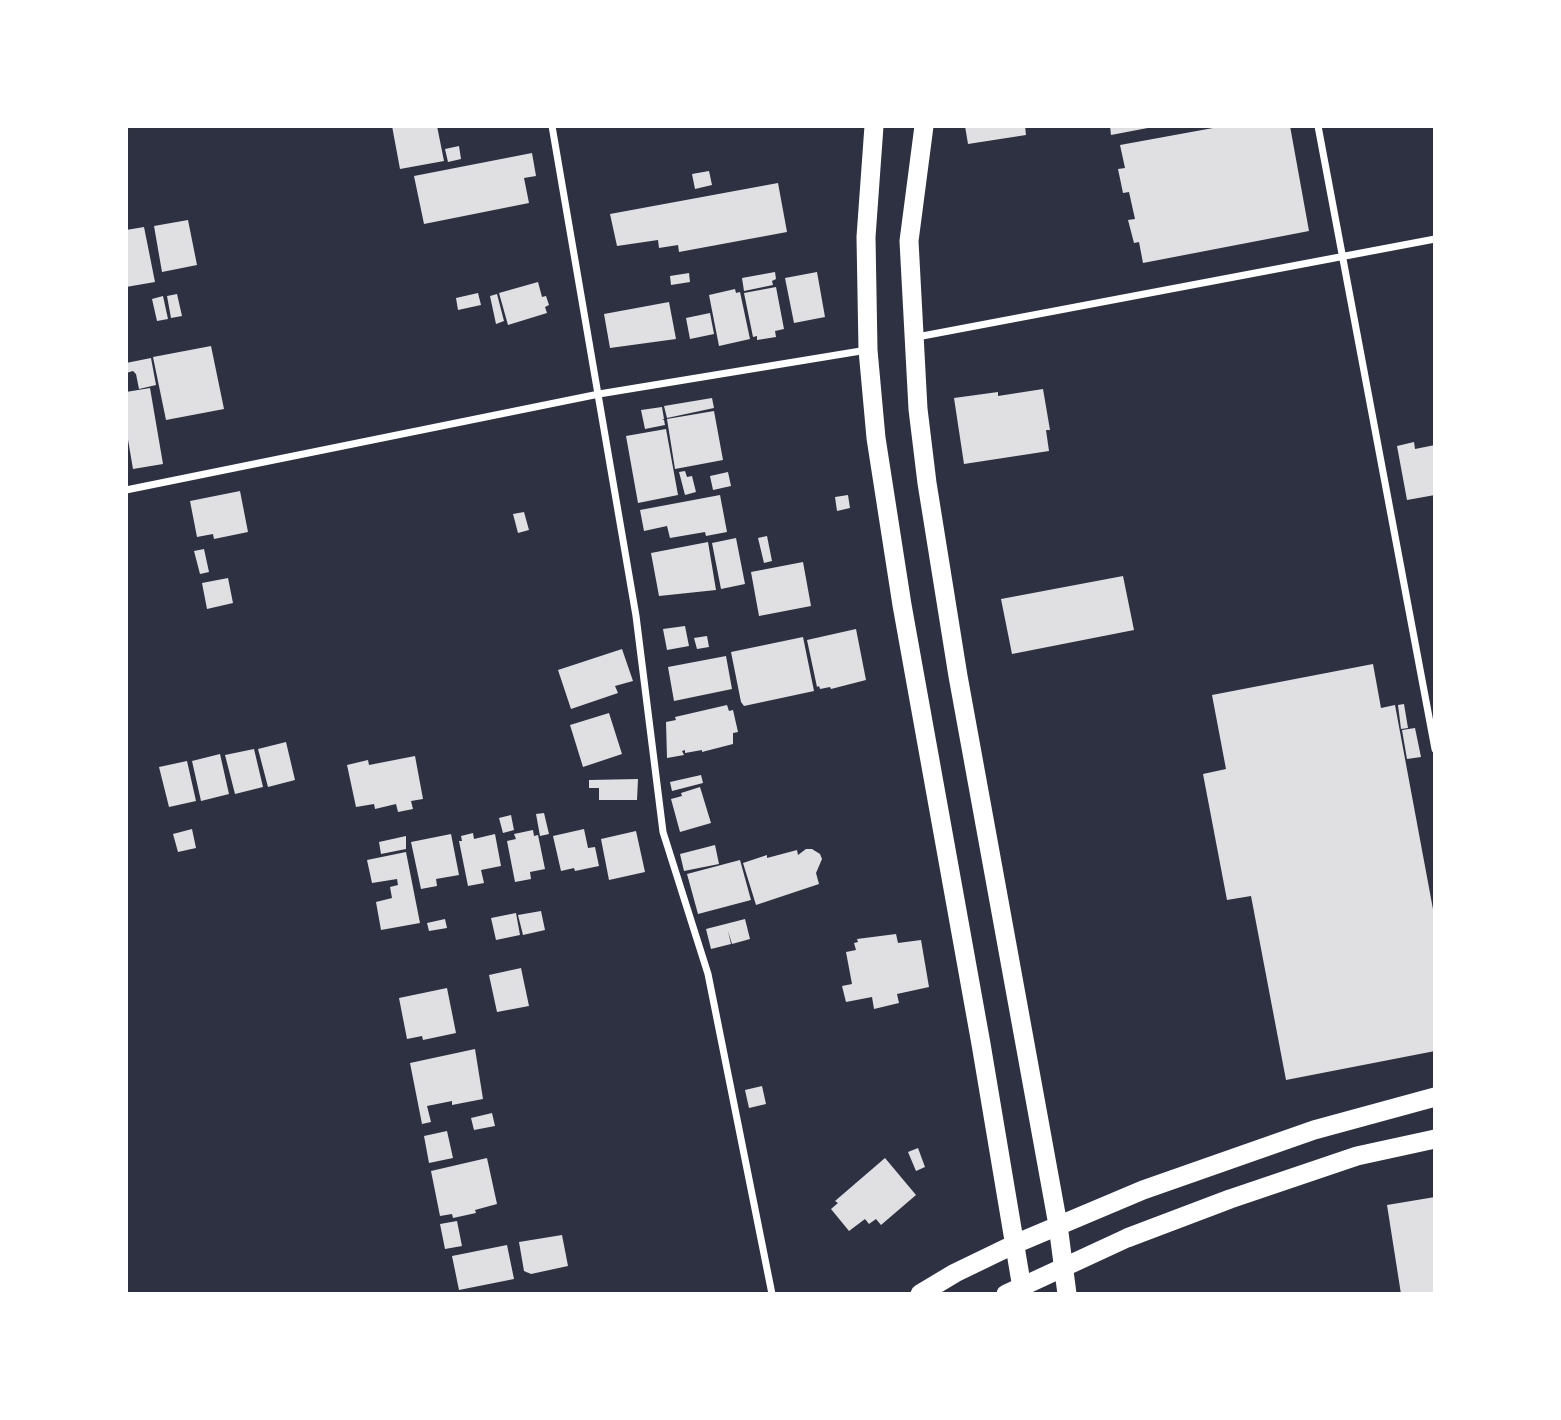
<!DOCTYPE html>
<style>
body{margin:0}
#map{position:relative;width:1561px;height:1420px;overflow:hidden;background:#2d3142;font-family:"Zilla Slab",serif}
canvas{display:block}
.frame{position:absolute;inset:0;border:128px solid #fff;pointer-events:none}
</style>
<div id="map">
<canvas width="1561" height="1420"></canvas>
<div class="frame"></div>
</div>
<script>
const c = document.querySelector('canvas').getContext('2d');
c.lineJoin = 'round';
function paint(path, color) {
  c.fillStyle = color;
  c.fill(path, 'evenodd');
}
function poly(rows) {
  const path = new Path2D();
  for (const r of rows) {
    path.moveTo(r[0], r[1]);
    for (let i = 2; i < r.length; i += 2) path.lineTo(r[i], r[i + 1]);
  }
  return path;
}
function stroke(path, color, width, dash) {
  c.strokeStyle = color;
  c.lineWidth = width;
  c.lineCap = dash ? 'butt' : 'round';
  c.setLineDash(dash || []);
  c.stroke(path);
}
paint(poly([
 [392,126,437,126,444,161,400,169],
 [965,126,1025,126,1026,135,968,144],
 [1110,126,1153,126,1153,127,1111,135],
 [1224,126,1290,126,1309,231,1143,263,1139,242,1134,243,1128,220,1135,219,1129,192,1123,193,1118,169,1125,168,1120,145],
 [459,146,461,159,448,162,445,149],
 [532,153,536,176,524,178,529,203,424,224,414,176],
 [709,171,712,185,695,189,692,174],
 [778,183,787,232,679,252,678,245,659,248,658,240,617,246,610,214],
 [188,220,197,265,162,272,154,226],
 [144,227,155,282,126,287,126,230],
 [775,272,776,279,772,281,773,285,744,291,742,278],
 [817,272,825,317,794,323,785,278],
 [689,273,690,282,671,285,670,276],
 [538,282,542,297,546,296,549,305,545,307,547,313,508,325,499,293],
 [776,287,784,329,775,331,776,337,757,340,757,336,753,337,744,293],
 [735,289,736,293,740,292,750,339,719,346,709,295],
 [478,293,481,305,458,310,456,298],
 [177,294,182,316,171,318,167,296],
 [497,294,504,321,496,324,490,296],
 [163,296,168,319,157,321,152,299],
 [669,302,676,339,610,348,604,314],
 [710,313,714,334,690,339,686,318],
 [211,346,224,409,166,420,153,357],
 [151,358,156,385,139,389,136,374,133,371,126,373,126,363],
 [150,388,163,464,133,469,126,428,126,392],
 [1043,389,1050,430,1046,430,1049,451,964,464,954,398,998,392,998,396],
 [712,398,714,408,667,418,664,406],
 [662,407,664,419,662,419,664,420,665,425,645,429,641,410],
 [714,411,723,460,675,469,667,419],
 [666,429,678,495,638,503,626,436],
 [1414,442,1415,449,1435,445,1435,495,1407,500,1397,446],
 [685,471,687,477,692,476,696,492,685,495,679,472],
 [728,472,731,486,713,490,710,476],
 [240,491,248,532,214,539,213,534,197,537,190,501],
 [720,495,727,532,706,536,705,532,670,538,667,526,644,531,640,510],
 [848,495,850,508,837,511,835,497],
 [524,512,529,530,518,533,513,514],
 [767,536,772,561,764,563,758,538],
 [736,538,745,584,721,589,712,543],
 [708,542,716,590,659,596,651,553],
 [204,549,209,572,200,574,194,551],
 [803,562,811,606,759,616,751,572],
 [1123,576,1134,630,1012,654,1001,599],
 [228,578,233,603,207,609,202,583],
 [685,626,689,646,667,650,663,629],
 [856,629,866,680,831,689,830,687,820,689,819,686,817,687,807,640],
 [707,636,709,647,697,649,694,638],
 [803,637,814,691,744,706,741,702,731,652],
 [622,649,633,681,615,686,618,693,571,709,558,670],
 [726,656,732,689,674,701,668,667],
 [1373,664,1381,708,1395,705,1435,920,1435,1051,1286,1080,1251,896,1227,900,1203,774,1226,769,1212,695],
 [1404,704,1408,728,1401,729,1398,705],
 [727,705,729,711,733,710,738,732,733,733,733,744,702,752,702,750,685,753,685,750,682,751,684,755,667,758,666,722,676,720,675,717],
 [609,713,622,754,583,767,570,725],
 [1415,728,1421,757,1407,759,1402,730],
 [286,742,295,780,268,787,258,749],
 [254,749,263,787,235,794,225,755],
 [220,754,229,794,201,801,192,761],
 [415,756,423,799,411,801,413,809,398,812,396,804,375,809,374,804,356,807,347,765,368,760,369,765],
 [187,761,196,801,169,807,159,767],
 [701,775,703,783,672,791,670,782],
 [638,779,637,800,599,800,599,788,589,788,589,780],
 [700,787,711,823,680,832,671,799,682,796,681,793],
 [544,813,549,834,540,836,536,814],
 [511,815,514,830,503,833,499,818],
 [192,829,196,848,178,852,173,834],
 [584,829,588,848,595,847,599,866,575,871,574,868,561,871,553,836],
 [533,830,534,836,538,835,545,869,530,872,531,879,515,882,507,841,516,839,514,834],
 [636,831,645,872,609,880,601,839],
 [473,833,474,839,495,834,501,866,481,870,484,883,468,886,459,841,462,841,461,836],
 [451,834,459,875,436,879,437,886,421,889,411,842],
 [406,836,406,849,381,854,379,842],
 [715,845,719,864,684,871,680,854],
 [806,849,812,849,820,854,822,859,816,873,819,884,756,905,743,863,767,855,767,858,797,850,798,855],
 [406,852,420,923,381,930,376,902,392,898,390,887,398,885,397,879,372,883,367,860],
 [740,860,751,900,698,914,687,874],
 [541,911,545,930,523,935,518,915],
 [516,913,520,935,496,940,491,918],
 [445,919,447,928,429,931,427,923],
 [745,919,750,939,732,944,728,931,731,944,711,949,706,929],
 [896,934,898,943,921,940,929,987,897,994,899,1003,874,1009,872,997,846,1002,842,986,852,984,846,952,856,950,854,943,858,942,857,939],
 [521,968,529,1006,497,1012,489,975],
 [447,988,456,1033,423,1040,422,1036,407,1039,399,998],
 [475,1049,483,1099,452,1105,452,1101,427,1106,431,1122,422,1124,410,1063],
 [762,1086,766,1104,749,1108,745,1090],
 [492,1113,495,1126,474,1130,471,1118],
 [447,1131,453,1158,429,1163,424,1136],
 [918,1148,925,1167,916,1171,908,1152],
 [487,1158,497,1204,475,1210,476,1213,453,1218,452,1214,440,1216,431,1171],
 [885,1158,916,1195,881,1225,876,1219,869,1224,865,1219,849,1231,831,1209,838,1203,835,1201],
 [1435,1197,1435,1294,1401,1294,1387,1205],
 [457,1221,462,1246,445,1249,440,1224],
 [562,1235,568,1266,531,1274,524,1271,519,1242],
 [507,1245,514,1279,459,1290,452,1256]
]), '#e0e0e3');
stroke(poly([
 [552,126,636,616,663,832,708,974,772,1294],
 [1318,126,1435,749],
 [917,337,1435,239],
 [126,490,599,394,867,350]
]), '#fff', 7);
stroke(poly([
 [874,126,866,237,868,350,876,438,902,605,981,1044,1023,1294],
 [924,126,909,241,918,409,927,483,958,676,1058,1225,1067,1294],
 [920,1294,955,1273,1015,1244,1143,1190,1314,1130,1435,1097],
 [1006,1294,1127,1238,1230,1199,1357,1156,1435,1139]
]), '#fff', 19);
</script>
